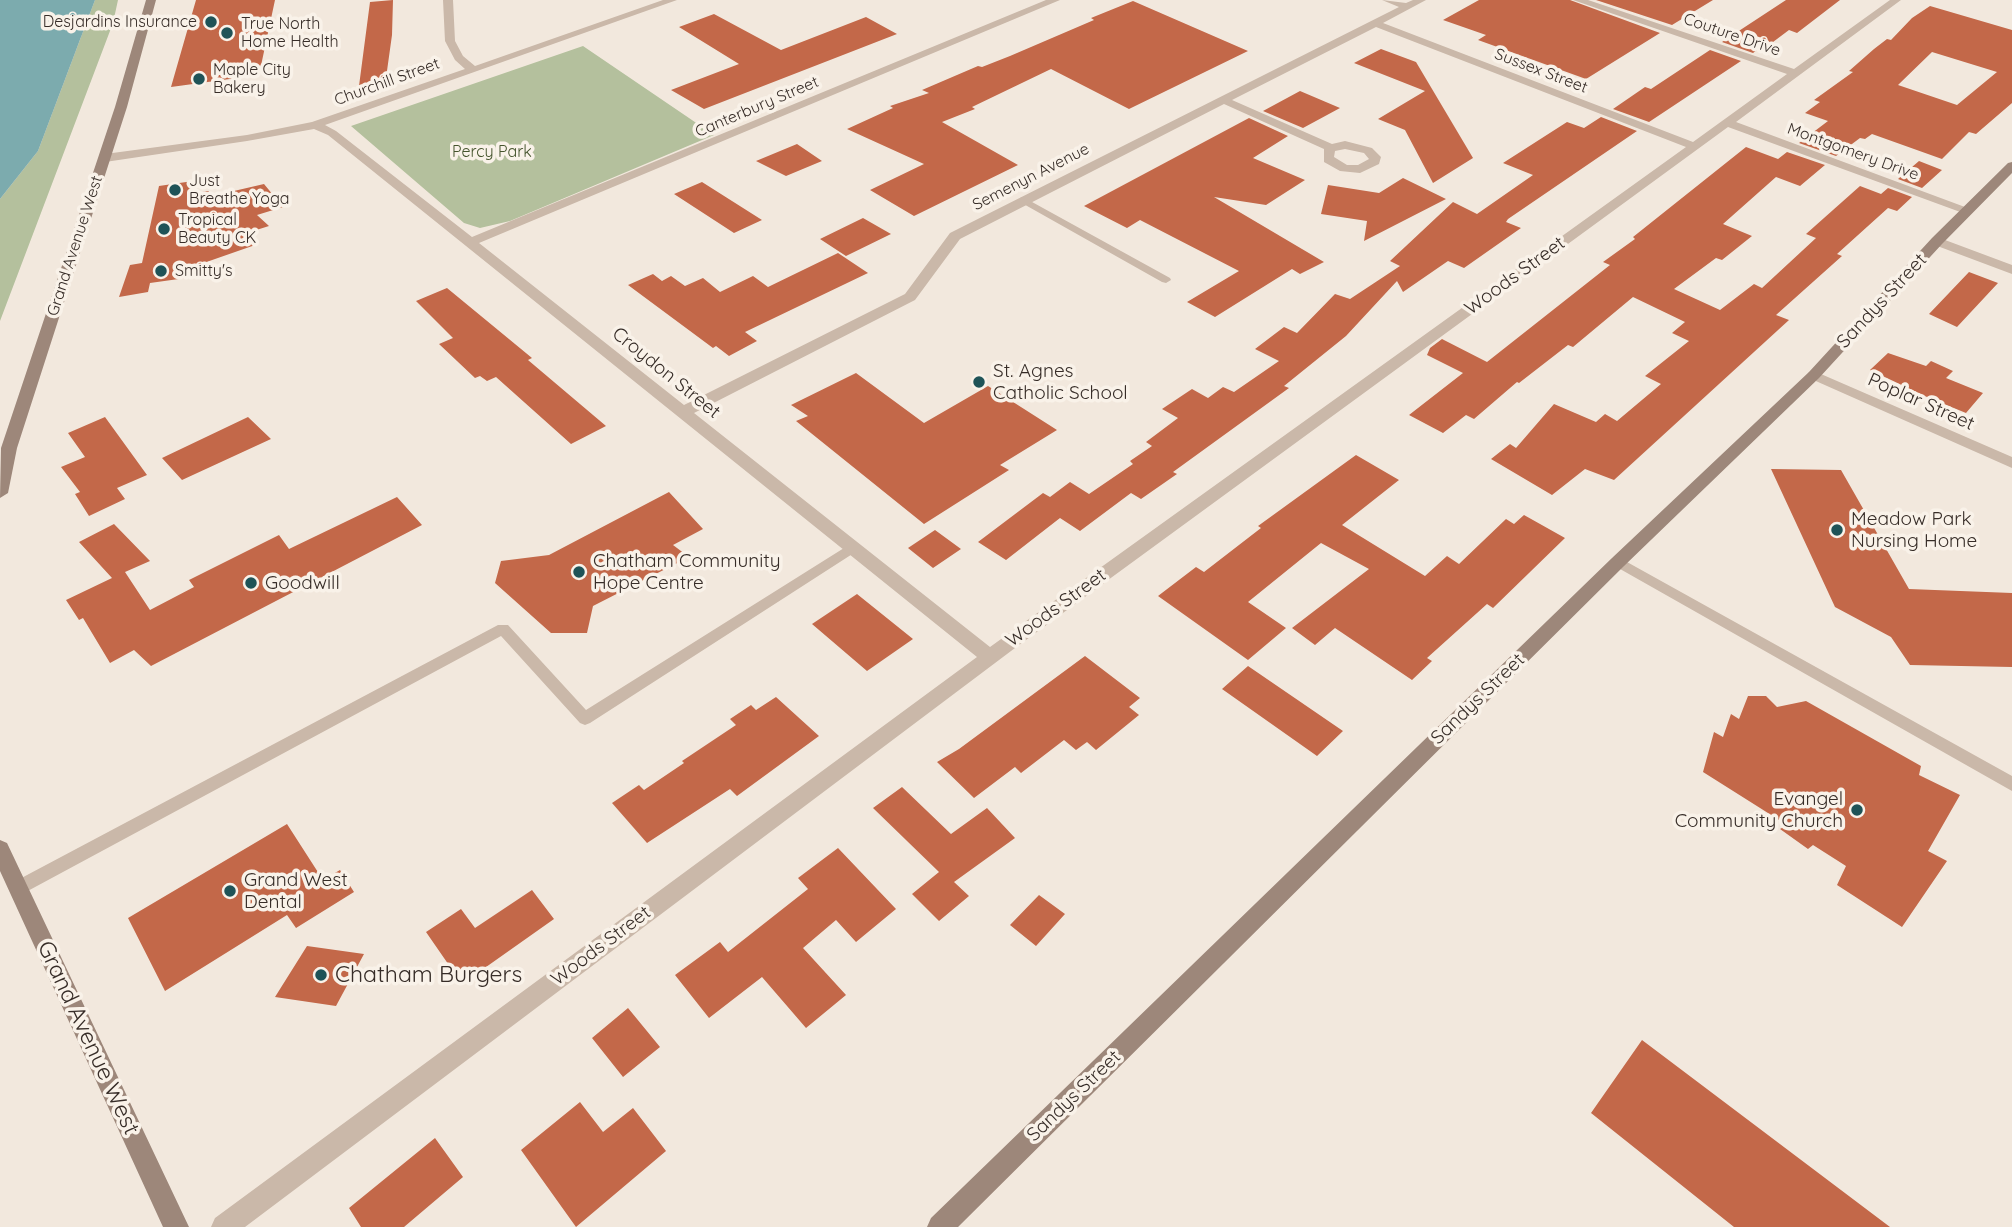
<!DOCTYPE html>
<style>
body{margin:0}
canvas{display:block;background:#f2e8dd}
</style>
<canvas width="2012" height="1227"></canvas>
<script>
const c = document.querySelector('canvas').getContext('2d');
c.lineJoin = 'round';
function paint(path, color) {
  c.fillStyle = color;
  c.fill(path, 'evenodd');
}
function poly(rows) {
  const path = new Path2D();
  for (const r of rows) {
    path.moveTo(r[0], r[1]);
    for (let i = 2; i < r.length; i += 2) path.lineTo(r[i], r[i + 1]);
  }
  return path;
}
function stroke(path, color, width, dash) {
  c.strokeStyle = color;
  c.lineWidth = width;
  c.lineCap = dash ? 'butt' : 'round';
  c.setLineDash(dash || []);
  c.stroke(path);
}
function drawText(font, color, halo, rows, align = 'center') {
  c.font = font + ' Quicksand,sans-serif';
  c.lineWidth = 7;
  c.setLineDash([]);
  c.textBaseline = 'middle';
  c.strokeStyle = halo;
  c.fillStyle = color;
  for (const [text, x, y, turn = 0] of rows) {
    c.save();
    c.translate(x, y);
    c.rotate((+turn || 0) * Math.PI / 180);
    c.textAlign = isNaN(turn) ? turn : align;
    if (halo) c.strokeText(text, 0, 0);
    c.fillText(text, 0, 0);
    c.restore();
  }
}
paint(poly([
 [95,0,118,0,113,23,0,321,0,199,38,151],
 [583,46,714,135,510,221,480,228,464,223,351,126]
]), '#b4c09d');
paint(poly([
 [0,0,95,0,38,151,0,199]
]), '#7cabae');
paint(poly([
 [196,0,275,0,259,75,171,87],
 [393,0,392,35,386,78,359,86,370,2],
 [1479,0,1570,0,1660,33,1586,79,1478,40,1486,35,1443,20],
 [1596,0,1713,0,1672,25],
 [1786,0,1840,0,1797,33,1789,30,1769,45,1765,44,1753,53,1722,42],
 [1133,1,1248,51,1129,109,1051,69,972,107,975,109,942,122,1018,165,914,216,870,190,924,164,847,129,893,108,890,106,929,93,922,90,978,66,982,67,1010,56,1094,20,1091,18],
 [1930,6,2012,30,2012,103,1976,134,1969,132,1942,159,1872,134,1865,139,1860,138,1836,156,1799,143,1828,121,1805,113,1820,102,1814,100,1853,72,1849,71,1874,49,1887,39,1891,40,1912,18],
 [1932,52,1997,72,1957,105,1898,85],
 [714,14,781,50,866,17,897,34,704,109,671,90,739,64,679,27],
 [1381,49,1416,62,1473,158,1433,183,1405,130,1378,119,1425,91,1354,63],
 [1710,50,1741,61,1649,122,1613,109,1645,87,1651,89],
 [1300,91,1340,108,1303,128,1263,111],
 [1601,117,1637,131,1508,219,1506,222,1521,228,1464,268,1448,261,1403,292,1397,281,1346,336,1284,386,1289,388,1173,472,1177,474,1141,499,1131,493,1080,531,1060,518,1006,560,978,542,1043,493,1050,497,1070,482,1089,494,1133,464,1130,461,1152,446,1146,442,1178,418,1162,409,1192,389,1208,398,1223,387,1234,392,1279,361,1255,349,1284,327,1297,333,1335,294,1350,299,1400,266,1390,261,1453,202,1477,214,1533,175,1503,163,1567,122,1584,128],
 [1249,118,1288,136,1253,158,1305,180,1266,205,1214,197,1324,262,1300,274,1292,269,1215,317,1187,302,1239,271,1140,220,1127,228,1084,206],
 [797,144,822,161,786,176,756,161],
 [1746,147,1778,159,1787,152,1825,165,1800,186,1776,177,1723,224,1752,236,1722,260,1716,258,1674,289,1720,310,1754,284,1762,288,1816,238,1806,234,1860,186,1881,194,1888,188,1912,197,1897,211,1888,208,1837,254,1842,256,1776,315,1789,320,1614,480,1585,469,1552,495,1491,459,1510,444,1516,448,1554,404,1596,422,1605,414,1617,421,1661,384,1645,376,1689,341,1672,333,1685,322,1633,297,1573,347,1568,345,1519,383,1517,382,1474,419,1466,415,1443,433,1409,415,1463,373,1427,355,1430,348,1442,339,1487,362,1610,265,1603,262,1635,239,1633,237],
 [1919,161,1942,170,1922,188,1898,179],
 [1403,178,1446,199,1364,241,1367,221,1321,214,1328,185,1379,193],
 [193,181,189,194,209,191,208,197,264,184,283,207,257,215,269,226,250,232,258,244,195,266,193,277,150,283,148,292,119,297,130,265,142,263,159,186],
 [702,182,762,220,734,233,674,194],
 [863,218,891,234,846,256,820,239],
 [838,253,868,273,745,332,757,341,729,356,716,346,713,348,628,285,653,274,662,281,671,276,685,286,703,278,720,292,753,276,768,287],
 [1969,272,1998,283,1957,327,1929,314],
 [447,288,532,358,528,360,606,426,571,444,496,377,487,381,480,376,475,378,439,344,453,338,416,301],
 [1888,353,1926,366,1931,361,1953,371,1946,378,1983,393,1966,413,1927,397,1870,370],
 [856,373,924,423,988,386,1057,430,1000,465,1009,470,924,524,796,421,808,416,791,405],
 [105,417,147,475,117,488,125,499,89,516,75,494,80,492,61,467,85,457,68,433],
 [248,417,271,439,182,480,162,458],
 [1356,455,1399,480,1342,525,1425,576,1447,556,1459,564,1506,519,1514,524,1524,515,1565,538,1493,608,1487,604,1427,658,1432,661,1412,680,1335,628,1315,645,1292,628,1369,569,1321,543,1248,602,1286,628,1248,660,1158,596,1196,567,1204,572,1261,528,1258,526],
 [1771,469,1841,470,1909,589,2012,593,2012,667,1910,665,1891,637,1835,607],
 [669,492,703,529,673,545,689,557,593,606,587,633,551,633,495,583,501,561,549,555],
 [397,497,422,525,151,666,134,650,110,663,83,618,79,620,66,600,112,578,79,542,114,524,150,561,125,572,150,610,194,587,189,580,279,535,289,549],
 [935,530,961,549,933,568,908,548],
 [857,594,913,639,867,671,812,624],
 [1085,656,1140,698,1129,707,1139,715,1096,750,1087,742,1076,750,1064,740,1021,773,1015,767,974,798,937,762,959,749],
 [1248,666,1343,731,1317,756,1222,689],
 [1748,696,1766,696,1777,707,1806,701,1921,766,1919,775,1960,795,1928,851,1947,861,1902,927,1837,885,1846,866,1813,845,1808,849,1780,829,1787,825,1703,772,1714,732,1723,737,1731,714,1739,719],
 [776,697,819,736,737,796,730,789,647,843,612,803,639,785,644,790,684,763,682,761,736,725,730,719,751,705,756,710],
 [902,787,951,834,987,808,1015,838,954,882,969,896,939,921,912,894,939,872,873,808],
 [287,824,323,880,340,870,354,892,296,928,287,915,165,991,128,918],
 [838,848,896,909,856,942,836,920,803,948,846,995,806,1028,762,977,709,1018,675,975,720,942,728,952,808,889,798,878],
 [532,890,554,919,462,984,426,932,461,909,475,928],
 [1039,895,1065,914,1036,946,1010,925],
 [307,946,364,954,336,1006,275,997],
 [628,1008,660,1047,623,1077,592,1038],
 [1642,1040,1890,1227,1734,1227,1591,1113],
 [580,1102,603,1132,633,1108,666,1151,576,1227,521,1150],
 [435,1138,463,1177,404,1227,361,1227,349,1208]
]), '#c36849');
paint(poly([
 [1023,197,1170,278,1171,280,1166,283,1162,282,1020,202,1020,198,1023,197],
 [852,543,857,545,859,548,857,551,590,723,585,725,580,723,501,636,24,893,18,895,12,893,10,888,12,883,498,625,508,625,586,710,852,543],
 [1618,557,2012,776,2012,791,1613,565,1611,562,1618,557]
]), '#cab8a9');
paint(poly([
 [443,0,453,0,455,41,463,56,475,66,663,0,677,0,325,125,336,131,472,237,1046,0,1060,0,479,243,684,405,905,294,950,233,1399,7,1382,0,1406,3,1413,0,1426,0,1383,23,1693,142,1787,74,1573,0,1588,0,1794,69,1890,0,1901,0,1736,122,1973,210,1967,214,1963,213,1728,127,1015,648,245,1227,211,1227,215,1218,977,657,328,135,314,129,247,141,105,162,99,158,105,154,247,135,312,122,465,69,455,60,445,41,443,0],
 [1376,27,1686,147,990,647,694,413,915,300,960,239,1224,104,1324,149,1324,162,1340,171,1360,173,1379,164,1381,157,1372,148,1345,141,1332,144,1232,100,1376,27],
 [1345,149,1364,153,1369,159,1358,165,1347,165,1334,157,1335,151,1345,149],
 [1937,237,2012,265,2012,274,1932,244,1932,238,1937,237],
 [1814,371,2012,457,2012,468,1809,378,1807,375,1809,372,1814,371]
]), '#cab8a9');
paint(poly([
 [146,0,156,0,127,107,17,448,8,493,0,498,1,448,115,107,146,0],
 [2012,162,2012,173,1942,244,1819,378,1624,566,958,1227,927,1227,931,1218,1612,558,1809,372,1932,238,2008,163,2012,162],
 [0,840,7,843,189,1227,163,1227,0,871,0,840]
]), '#9d877a');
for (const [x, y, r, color] of [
 [211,22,7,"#1f5357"],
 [227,33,7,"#1f5357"],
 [199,79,7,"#1f5357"],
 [175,190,7,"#1f5357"],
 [164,229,7,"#1f5357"],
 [161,271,7,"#1f5357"],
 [979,382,7,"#1f5357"],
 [1837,530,7,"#1f5357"],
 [579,572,7,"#1f5357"],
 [251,583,7,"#1f5357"],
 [1857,810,7,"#1f5357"],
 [230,891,7,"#1f5357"],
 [321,975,7,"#1f5357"]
]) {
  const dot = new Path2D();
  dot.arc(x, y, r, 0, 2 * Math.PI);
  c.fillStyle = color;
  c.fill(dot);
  stroke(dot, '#f9f2e9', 2.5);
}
drawText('16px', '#372d28', '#f9f2e9', [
 ["Desjardins Insurance",197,22,"right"],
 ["True North",241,24],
 ["Home Health",241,42],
 ["Maple City",213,70],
 ["Bakery",213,88],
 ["Just",189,181],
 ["Breathe Yoga",189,199],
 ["Tropical",178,220],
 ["Beauty CK",178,238],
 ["Smitty's",175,271]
], 'left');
drawText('16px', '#372d28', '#f9f2e9', [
 ["Couture Drive",1732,35,19],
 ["Sussex Street",1541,71,21],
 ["Churchill Street",387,82,-20],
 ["Canterbury Street",757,107,-23],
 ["Montgomery Drive",1853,152,20],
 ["Semenyn Avenue",1031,177,-27],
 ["Grand Avenue West",75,246,-72]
]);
drawText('16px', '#45542d', '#f9f2e9', [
 ["Percy Park",492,152]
]);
drawText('19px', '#372d28', '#f9f2e9', [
 ["Woods Street",1515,276,-36],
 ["Sandys Street",1882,301,-47],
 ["Croydon Street",666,373,39],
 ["Poplar Street",1921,402,24],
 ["Woods Street",1056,608,-36],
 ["Sandys Street",1478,699,-44],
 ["Woods Street",601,946,-37],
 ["Sandys Street",1074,1096,-44]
]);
drawText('19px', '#372d28', '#f9f2e9', [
 ["St. Agnes",993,371],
 ["Catholic School",993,393],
 ["Meadow Park",1851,519],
 ["Nursing Home",1851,541],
 ["Chatham Community",593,561],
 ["Hope Centre",593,583],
 ["Goodwill",265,583],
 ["Evangel",1843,799,"right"],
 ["Community Church",1843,821,"right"],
 ["Grand West",244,880],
 ["Dental",244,902]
], 'left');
drawText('23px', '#372d28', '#f9f2e9', [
 ["Chatham Burgers",335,975]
], 'left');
drawText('23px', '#372d28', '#f9f2e9', [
 ["Grand Avenue West",88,1038,65]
]);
</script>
